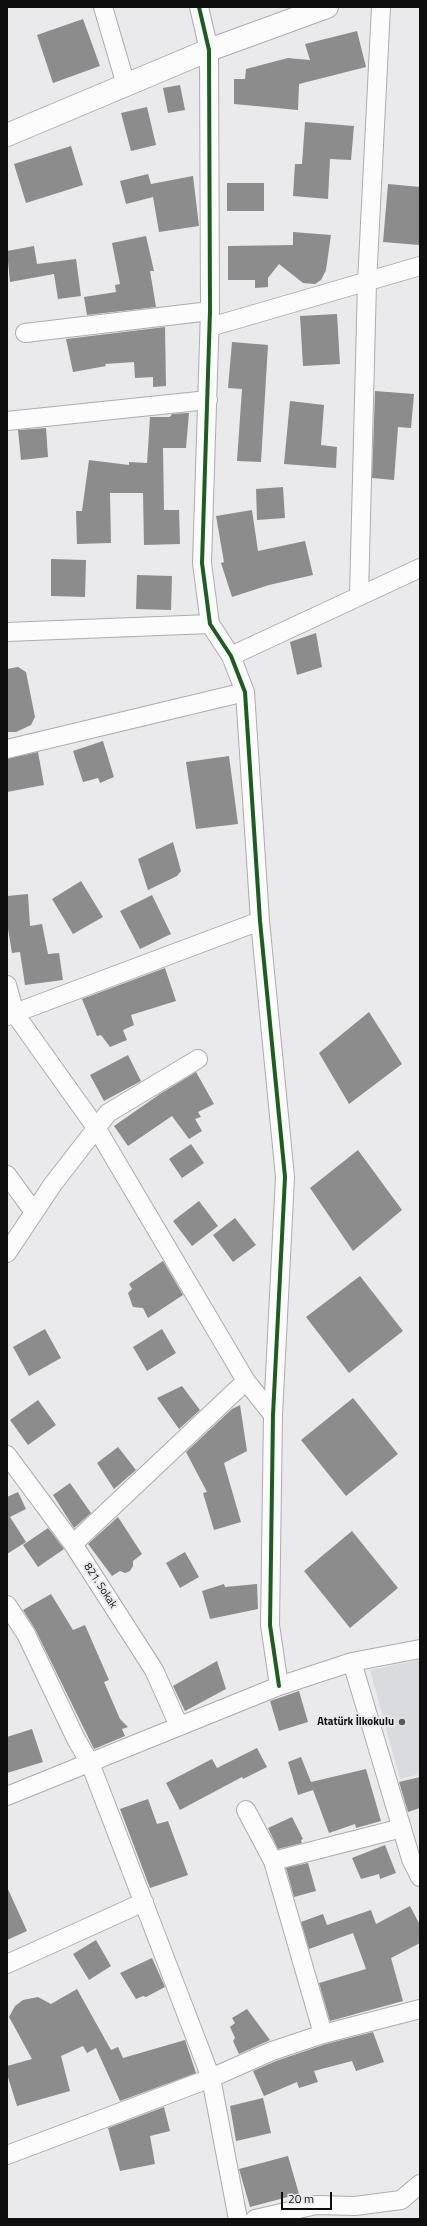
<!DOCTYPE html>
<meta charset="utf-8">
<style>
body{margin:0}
#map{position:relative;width:427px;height:2226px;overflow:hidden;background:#eaeaec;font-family:"Titillium Web",sans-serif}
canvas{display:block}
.frame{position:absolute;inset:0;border:8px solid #0e0e0f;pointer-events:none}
.scale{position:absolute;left:281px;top:2192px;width:51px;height:18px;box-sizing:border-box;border:2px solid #0e0e0f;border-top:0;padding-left:5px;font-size:12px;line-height:14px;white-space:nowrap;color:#0e0e0f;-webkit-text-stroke:3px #e9e9ed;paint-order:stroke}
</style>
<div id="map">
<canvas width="427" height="2226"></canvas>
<div class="frame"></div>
<div class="scale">20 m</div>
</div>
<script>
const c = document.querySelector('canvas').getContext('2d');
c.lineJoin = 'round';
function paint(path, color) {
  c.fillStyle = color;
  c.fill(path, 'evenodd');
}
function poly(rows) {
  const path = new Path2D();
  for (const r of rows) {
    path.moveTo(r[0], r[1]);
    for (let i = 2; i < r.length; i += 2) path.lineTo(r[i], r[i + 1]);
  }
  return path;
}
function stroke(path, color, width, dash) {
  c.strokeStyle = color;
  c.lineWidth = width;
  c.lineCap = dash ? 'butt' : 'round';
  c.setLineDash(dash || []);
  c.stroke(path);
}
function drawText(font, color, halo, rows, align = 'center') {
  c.font = font + ' "Titillium Web",sans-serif';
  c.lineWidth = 4;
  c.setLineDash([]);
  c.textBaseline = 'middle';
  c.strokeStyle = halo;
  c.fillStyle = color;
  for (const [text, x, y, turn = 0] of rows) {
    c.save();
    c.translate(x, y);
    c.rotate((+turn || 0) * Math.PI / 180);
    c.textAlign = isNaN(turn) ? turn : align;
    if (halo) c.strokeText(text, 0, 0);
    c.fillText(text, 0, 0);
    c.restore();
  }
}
paint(poly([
 [420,1660,420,1774,400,1779,370,1670]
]), '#dadbe1');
paint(poly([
 [83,19,100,66,53,83,37,35],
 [357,31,366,67,299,84,298,110,234,104,234,79,245,79,246,69,288,58,310,60,305,44],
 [180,85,185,110,168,113,163,88],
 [147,107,156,145,131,151,121,113],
 [305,122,354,126,351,160,330,159,328,199,293,196,295,164,302,164],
 [71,146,83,185,26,203,14,164],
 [148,174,151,184,193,176,199,226,159,232,153,197,126,204,120,181],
 [227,183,264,183,264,211,227,211],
 [388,184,420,187,419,245,383,242],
 [293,232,331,235,326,270,321,280,315,284,303,283,279,264,268,278,268,287,255,288,255,280,228,280,228,246,293,245],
 [146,236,154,271,150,271,156,307,87,315,84,297,116,292,115,285,120,284,112,243],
 [34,246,37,264,76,259,81,296,58,299,54,274,10,282,7,251],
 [337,314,340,364,303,366,300,316],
 [165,327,166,386,153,387,153,377,135,378,134,362,105,364,106,366,73,372,66,339],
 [232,342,268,345,261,462,237,461,242,389,228,388],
 [375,391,414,394,411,428,398,427,394,480,372,478],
 [290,401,324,405,321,445,337,447,336,468,284,464],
 [186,413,189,413,186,448,163,448,164,510,179,510,180,544,144,545,143,493,110,493,111,543,77,544,76,511,82,511,89,460,129,465,129,462,147,463,150,417,170,417,172,414],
 [46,428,48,457,21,460,18,430],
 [283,487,285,518,257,520,256,489],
 [252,510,258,551,305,541,313,575,269,585,232,597,221,563,224,562,216,516],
 [51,559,86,560,85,597,51,596],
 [137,575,172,576,171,610,136,609],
 [316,633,322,667,297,675,290,642],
 [18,667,26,672,35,717,31,725,16,732,7,732,7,669],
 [103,741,114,777,100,783,98,778,83,782,73,751],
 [38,752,44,785,7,792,7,759],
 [229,756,238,824,196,829,186,762],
 [173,842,181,871,177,876,148,890,138,859],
 [81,881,103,917,73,934,52,899],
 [28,894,30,926,42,924,48,954,59,953,63,980,25,985,20,952,12,953,7,923,7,896],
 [152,895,171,934,140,949,120,911],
 [165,968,176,1001,131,1015,134,1025,123,1030,127,1040,110,1047,101,1035,97,1036,82,999],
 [369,1012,402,1064,349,1104,319,1053],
 [128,1055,141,1081,104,1101,90,1075],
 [196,1072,214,1104,198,1112,201,1117,195,1119,202,1131,189,1139,172,1116,128,1146,114,1126,160,1094],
 [191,1144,204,1163,182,1178,169,1159],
 [358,1150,402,1210,353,1251,310,1188],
 [199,1201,218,1226,192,1246,173,1221],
 [235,1218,256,1245,233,1262,213,1235],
 [163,1261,183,1295,148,1318,143,1308,133,1307,128,1293,132,1289,129,1284],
 [360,1276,403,1331,349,1373,306,1317],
 [45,1329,61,1358,29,1376,13,1347],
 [162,1329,176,1353,147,1371,133,1347],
 [182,1386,200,1410,179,1429,157,1398],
 [353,1398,398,1454,346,1496,301,1440],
 [38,1400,56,1425,28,1445,10,1420],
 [240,1405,247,1451,224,1463,241,1522,214,1530,203,1493,207,1492,186,1452,232,1409],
 [118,1447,136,1470,114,1489,97,1463],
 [70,1483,91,1513,74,1528,53,1495],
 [18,1492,26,1509,10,1517,26,1542,7,1554,7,1497],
 [118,1517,142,1554,133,1561,133,1566,130,1571,125,1573,120,1571,112,1576,88,1544],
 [48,1528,64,1549,38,1567,23,1545],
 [352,1531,398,1588,350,1628,304,1571],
 [185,1552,199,1577,180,1588,166,1563],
 [224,1584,225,1587,257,1584,258,1609,210,1619,202,1591],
 [51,1594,73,1630,85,1625,109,1680,104,1682,120,1719,128,1727,122,1729,125,1736,94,1749,35,1629,23,1610],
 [217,1661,226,1689,185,1711,173,1686],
 [299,1691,308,1722,279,1731,270,1701],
 [32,1729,43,1762,7,1773,7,1737],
 [257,1748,267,1767,243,1779,242,1777,180,1810,166,1783,212,1759,217,1768],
 [301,1757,311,1782,366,1769,381,1821,356,1828,355,1824,329,1833,313,1790,298,1795,288,1762],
 [420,1777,420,1808,408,1812,399,1782],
 [148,1799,157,1824,168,1821,188,1875,150,1888,120,1809],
 [292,1817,303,1839,301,1840,302,1843,278,1849,268,1828],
 [385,1845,396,1873,380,1879,379,1874,361,1879,352,1858],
 [308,1863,316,1891,294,1897,286,1868],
 [7,1887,27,1931,7,1940],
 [410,1906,420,1925,420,1943,391,1958,403,2001,330,2021,319,1983,366,1969,353,1933,309,1949,301,1922,323,1914,327,1925,371,1910,376,1924],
 [96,1940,111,1966,89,1980,73,1954],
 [152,1958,165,1987,146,1997,143,1996,136,1999,120,1973],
 [77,1989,111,2050,118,2047,123,2058,185,2040,196,2073,120,2101,96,2048,87,2053,83,2046,61,2056,70,2091,17,2106,7,2074,7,2066,32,2059,9,2017,15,2006,23,2000,38,1997,51,2004],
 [247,2009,270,2040,239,2054,233,2041,235,2038,230,2027,235,2023,232,2018],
 [373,2032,384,2062,356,2071,352,2061,314,2071,318,2082,299,2088,297,2082,264,2096,253,2071,276,2061,326,2044],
 [263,2098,271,2133,236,2141,230,2106],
 [164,2107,170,2131,150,2136,155,2164,120,2171,108,2128],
 [288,2156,299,2194,250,2207,239,2169]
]), '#8c8c8d');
const street = poly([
 [103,7,126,85],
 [199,7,209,50,210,311,202,563,210,624,231,656,245,692,260,921,285,1177,273,1415,270,1625,279,1686],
 [210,327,420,266],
 [25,333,210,311],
 [7,421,208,400],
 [359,595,367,283,381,7],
 [7,632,210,624],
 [231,656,420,568],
 [7,749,245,692],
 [7,985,15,1014,97,1129,246,1381,273,1415],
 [7,1016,260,921],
 [7,1175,34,1212],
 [7,1253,53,1184,108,1113,198,1059],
 [7,1455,73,1544,154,1670,179,1726],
 [73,1544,246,1381],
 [7,1605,26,1634,76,1739,90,1763,211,2078,238,2219],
 [352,1662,411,1859,420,1877],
 [7,1796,279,1686,352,1662,420,1649],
 [246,1810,273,1861,323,2034],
 [273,1861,402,1828],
 [7,1964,144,1902],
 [7,2155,211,2078,272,2051,323,2034,420,2009],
 [255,2219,316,2205,355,2206,401,2200,420,2184]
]);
const secondary = poly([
 [7,135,209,50,327,7]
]);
stroke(street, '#acacae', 20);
stroke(secondary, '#acacae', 24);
stroke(street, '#fcfcfc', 18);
stroke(secondary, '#fcfcfc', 22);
stroke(poly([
 [199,7,209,50,210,311,202,563,210,624,231,656,245,692,260,921,285,1177,273,1415,270,1625,279,1686]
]), '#1b5e20', 4);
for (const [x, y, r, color] of [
 [402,1722,4,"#5b5b5c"]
]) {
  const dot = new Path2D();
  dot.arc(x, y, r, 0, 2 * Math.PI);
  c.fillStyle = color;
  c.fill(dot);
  stroke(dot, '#e9e9ed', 1.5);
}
drawText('11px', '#0e0e0f', '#e9e9ed', [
 ["821. Sokak",100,1586,57]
]);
drawText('bold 11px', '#0e0e0f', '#e9e9ed', [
 ["Atatürk İlkokulu",394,1722]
], 'right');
</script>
